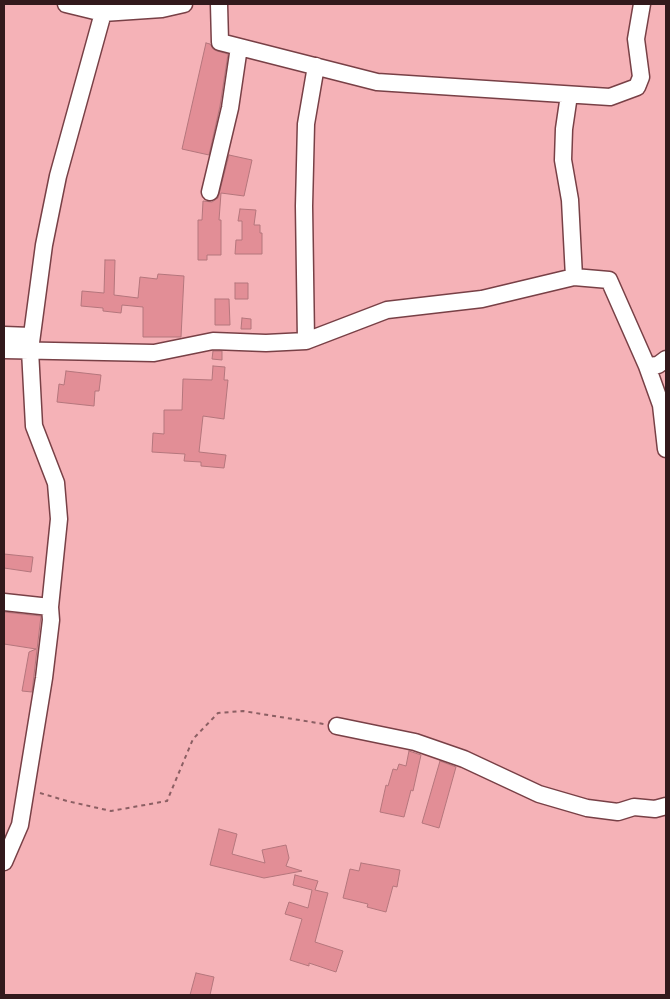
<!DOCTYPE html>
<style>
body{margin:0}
#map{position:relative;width:670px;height:999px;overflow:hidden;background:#f5b2b7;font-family:"Alegreya Sans",sans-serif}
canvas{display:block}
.frame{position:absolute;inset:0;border:5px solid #32191c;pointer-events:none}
</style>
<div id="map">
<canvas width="670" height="999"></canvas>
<div class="frame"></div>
</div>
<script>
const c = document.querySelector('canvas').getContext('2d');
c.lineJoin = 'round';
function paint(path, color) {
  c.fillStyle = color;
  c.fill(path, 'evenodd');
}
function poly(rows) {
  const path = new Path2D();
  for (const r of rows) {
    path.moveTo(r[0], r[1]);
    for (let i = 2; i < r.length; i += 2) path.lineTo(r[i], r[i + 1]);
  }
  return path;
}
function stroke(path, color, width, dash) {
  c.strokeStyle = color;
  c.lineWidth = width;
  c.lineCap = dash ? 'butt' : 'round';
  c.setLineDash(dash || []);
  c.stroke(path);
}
const building = poly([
 [206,43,210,44,213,49,217,51,228,54,220,106,209,155,182,149,206,43],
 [229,155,252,160,244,196,221,193,219,220,221,220,221,255,207,255,207,260,198,260,198,220,202,220,203,201,212,202,218,198,229,155],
 [240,209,256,210,254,225,260,225,260,233,262,233,262,254,235,254,236,240,242,240,242,221,238,221,240,209],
 [105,260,115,260,114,295,138,298,140,277,157,279,158,274,184,276,181,337,143,337,143,307,122,305,121,313,103,311,103,308,81,306,82,291,104,293,105,260],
 [235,283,248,283,248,299,235,299,235,283],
 [215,299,229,299,230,325,215,325,215,299],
 [242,318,251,319,251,329,241,329,242,318],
 [213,351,222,351,222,360,212,359,213,351],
 [213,366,225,367,224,380,228,380,224,419,203,416,199,452,226,455,224,468,201,466,201,462,184,461,185,454,152,452,153,433,164,434,164,410,182,410,183,379,212,380,213,366],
 [66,371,101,375,99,391,95,391,94,406,57,402,59,384,64,385,66,371],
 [4,554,33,557,31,572,4,568,4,554],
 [4,612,41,616,32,692,22,691,29,652,36,649,4,644,4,612],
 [409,751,421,755,413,791,411,790,404,817,380,812,386,785,388,786,393,769,397,770,399,764,406,766,409,751],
 [440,761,456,767,439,828,422,823,440,761],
 [219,829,237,834,232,854,265,863,262,850,286,845,289,858,286,866,302,871,264,878,210,865,219,829],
 [361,863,400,870,397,887,393,886,386,912,367,907,368,904,343,898,350,869,359,871,361,863],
 [295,875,318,881,315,890,328,893,315,942,343,951,336,972,309,963,309,966,290,960,302,919,285,914,289,902,308,908,312,890,293,885,295,875],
 [196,973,214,977,210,995,190,995,196,973]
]);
paint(building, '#e28e96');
stroke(building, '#b4767c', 1);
const minor = poly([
 [66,4,103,13],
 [219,4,220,42,377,82,610,97,637,87,641,77,636,39,642,4],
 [569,95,564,129,563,160,570,200,574,277],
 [210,192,230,108,239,47],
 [4,335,31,336],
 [306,341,304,206,306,124,316,66],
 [4,350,154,353,213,341,266,343,306,341,387,310,482,299,574,277,609,280,647,366,661,405,666,449],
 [647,366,658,365,666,359],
 [4,602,50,607],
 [337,726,415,742,464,759,539,794,587,808,618,812,634,807,655,809,666,806],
 [4,862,20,825,44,678,51,620,50,607,59,519,56,483,34,426,30,350,44,245,58,176,103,13,162,9,184,4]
]);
stroke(minor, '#784046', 19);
stroke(poly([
 [40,793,67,801,111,811,167,801,193,739,218,713,243,711,324,724]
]), '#8b5f63', 2, [4, 4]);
stroke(minor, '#fff', 16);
</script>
